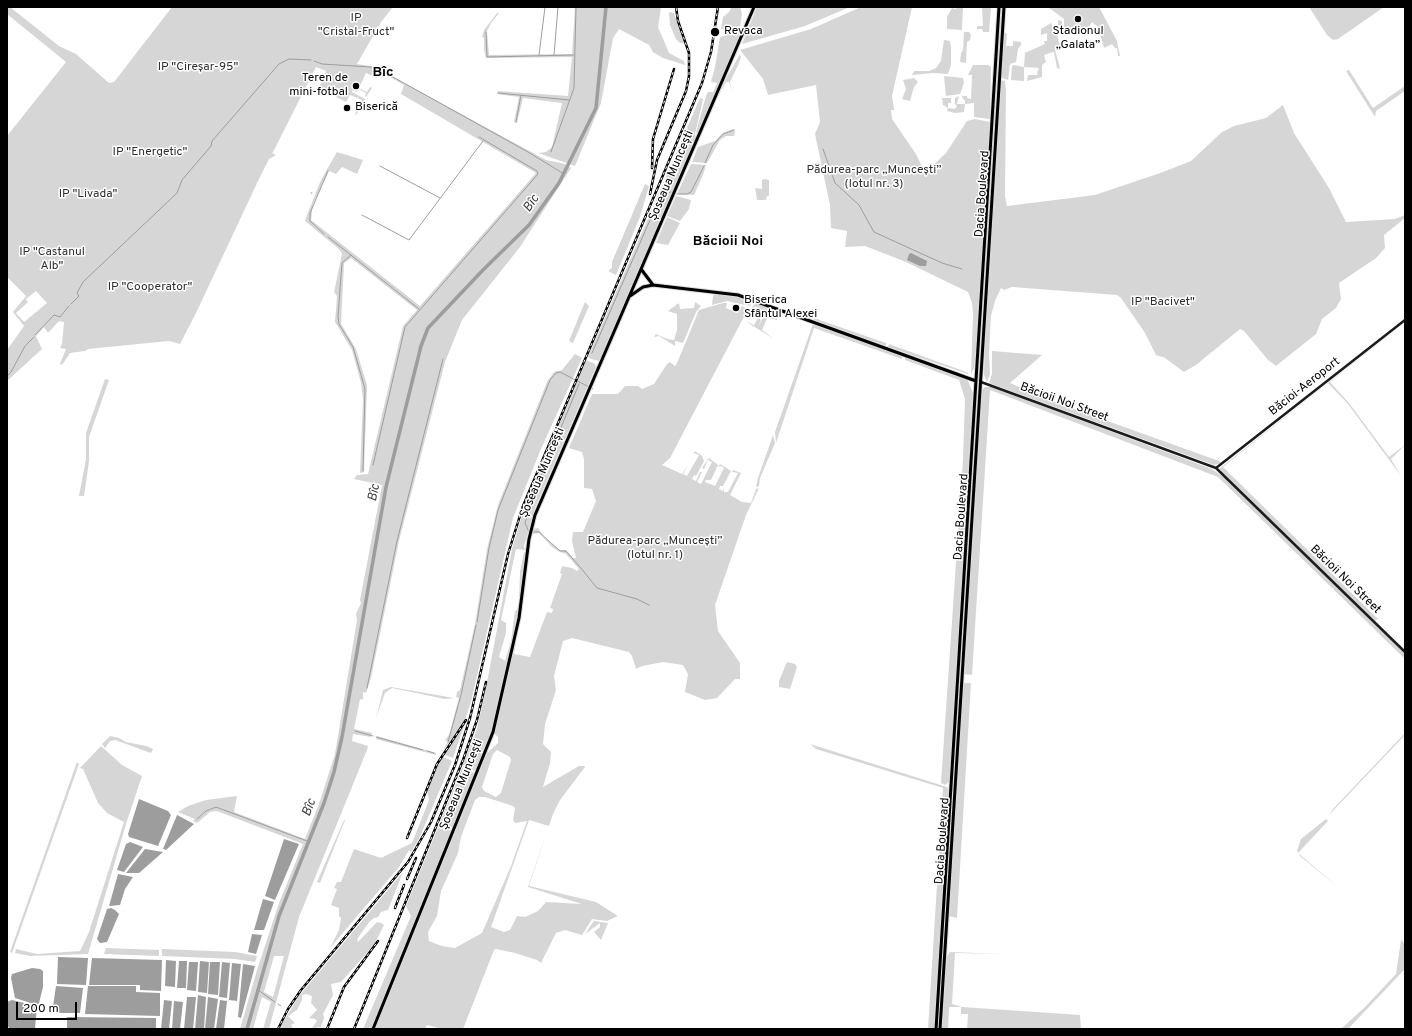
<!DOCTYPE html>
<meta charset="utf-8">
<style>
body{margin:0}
#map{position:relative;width:1412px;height:1036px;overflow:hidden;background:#fff;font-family:Overpass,sans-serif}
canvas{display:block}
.frame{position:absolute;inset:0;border:8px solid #000;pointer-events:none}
.scale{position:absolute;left:16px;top:1002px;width:61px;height:18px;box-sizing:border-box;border:2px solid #000;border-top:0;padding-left:5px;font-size:12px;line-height:14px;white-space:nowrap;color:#000;-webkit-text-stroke:3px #fff;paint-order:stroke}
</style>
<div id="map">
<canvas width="1412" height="1036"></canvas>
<div class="frame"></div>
<div class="scale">200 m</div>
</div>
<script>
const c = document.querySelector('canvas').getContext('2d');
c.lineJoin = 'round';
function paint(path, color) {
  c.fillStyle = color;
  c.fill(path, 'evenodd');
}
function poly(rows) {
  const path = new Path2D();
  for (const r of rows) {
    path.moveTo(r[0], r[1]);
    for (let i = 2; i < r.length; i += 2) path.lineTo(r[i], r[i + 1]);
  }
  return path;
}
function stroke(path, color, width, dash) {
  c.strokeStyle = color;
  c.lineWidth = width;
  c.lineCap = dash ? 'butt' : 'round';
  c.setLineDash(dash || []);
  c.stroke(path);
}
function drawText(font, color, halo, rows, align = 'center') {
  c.font = font + ' Overpass,sans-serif';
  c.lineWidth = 3;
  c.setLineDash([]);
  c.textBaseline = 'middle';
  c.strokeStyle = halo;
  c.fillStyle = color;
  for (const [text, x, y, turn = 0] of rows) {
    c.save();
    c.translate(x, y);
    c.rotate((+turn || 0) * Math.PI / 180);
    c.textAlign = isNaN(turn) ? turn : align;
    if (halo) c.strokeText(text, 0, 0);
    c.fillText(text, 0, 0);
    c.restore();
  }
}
paint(poly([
 [7,7,10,7,59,46,76,54,109,83,114,82,172,7,393,7,381,22,357,64,376,67,382,70,377,78,366,73,359,88,367,92,370,87,372,88,366,97,365,96,366,93,359,89,357,92,352,90,352,92,365,99,356,115,355,114,362,100,350,95,346,102,319,88,326,71,316,67,273,152,272,153,276,155,269,159,258,181,196,313,180,344,169,341,88,349,85,351,70,353,62,365,60,364,66,349,60,348,62,344,64,322,59,321,48,333,44,327,36,336,42,349,7,381,7,350,24,326,13,312,26,296,7,277,7,136,66,62,7,14],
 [36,291,47,303,24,322,16,313,28,302,26,299],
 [575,7,661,7,658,27,669,53,684,61,685,65,663,58,653,52,649,45,619,29,613,38,601,103,575,166,538,153,546,152,552,147,562,103,523,98,517,123,514,122,519,97,497,94,498,91,568,96,572,57,486,58,484,50,484,38,482,37,484,30,497,13,499,13,491,23,487,31,489,55,572,54],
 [731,7,740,7,742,14,738,40,698,134,696,132,706,96,708,92,713,92,717,83,711,82,715,67,720,37,724,36,725,30,721,29,723,17,730,11],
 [757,7,850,7,805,26,742,44],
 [861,7,912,7,892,96,894,110,891,110,892,119,916,154,925,173,946,153,967,121,975,119,990,122,977,340,974,368,971,374,973,314,972,303,968,292,906,262,865,246,845,247,847,231,831,228,830,205,815,134,820,122,816,85,768,95,763,79,740,50,811,29],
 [957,7,963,7,962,30,947,29,947,17,952,8,956,9],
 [982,7,991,7,989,32,983,32,982,29,977,29,977,26,983,26],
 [1048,7,1099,7,1117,41,1120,56,1118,56,1117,48,1115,48,1112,44,1104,48,1098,27,1092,22,1089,27,1064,33,1064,19],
 [1309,7,1384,7,1338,39,1333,40,1327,35],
 [669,12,674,13,684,43,680,43,676,39,670,25],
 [1058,20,1062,21,1062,33,1057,35,1060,46,1055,49,1060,69,1057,68,1054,52,1050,53,1044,55,1046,62,1042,65,1042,77,1027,81,1028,75,1038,75,1037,73,1039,68,1024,67,1024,81,1011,80,1012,66,1014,65,1024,67,1025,53,1045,44,1044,41,1047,41,1047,33,1041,35,1041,29,1051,23,1052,26,1058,26],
 [1003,31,1007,34,1006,46,1013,46,1013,41,1021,42,1021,45,1018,49,1016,62,1010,64,1008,80,1000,77],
 [964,32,969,32,971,35,970,40,967,42,966,63,960,62,961,53,963,50],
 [944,40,950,41,951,48,951,65,948,74,933,73,912,75,914,71,929,71,936,68,941,61],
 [738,54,727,77,740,54,741,57,739,63,730,82,732,91,729,82,726,82,719,96,725,82,711,110],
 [973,65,988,65,991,67,990,119,974,117,974,103,965,104,965,100,963,99,962,96,967,96,967,98,971,99,972,75,968,75],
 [1349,70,1373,108,1405,86,1405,91,1376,111,1375,117,1346,71],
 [997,71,994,143,978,371],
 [384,72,546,160,565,164,571,168,520,247,462,320,445,362,399,541,371,678,366,693,363,692,363,700,360,699,354,729,372,733,371,737,353,734,352,741,368,746,367,750,299,917,269,1029,263,1029,271,1002,262,997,253,1029,240,1029,257,970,279,903,303,844,217,811,210,812,197,823,193,821,195,819,178,812,188,806,206,800,237,796,234,812,305,839,320,801,335,754,357,620,356,614,361,603,360,600,382,485,354,479,357,475,368,474,403,326,417,310,351,258,344,263,341,324,356,349,367,385,364,472,360,473,363,399,361,383,352,350,335,322,337,296,334,292,342,254,339,249,305,221,307,215,321,180,337,152,363,160,357,174,342,167,336,174,329,171,313,204,311,220,420,306,536,173,401,94,404,85,383,73],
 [274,956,284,956,273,997,264,992],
 [944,76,963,78,964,83,960,94,946,96],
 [914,78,918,82,914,87,910,101,902,99,906,89,903,80],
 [1001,80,1005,81,1006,90,1005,196,1007,206,1095,195,1163,172,1191,161,1222,132,1234,126,1266,118,1283,105,1294,133,1329,188,1346,222,1395,219,1405,215,1405,218,1384,235,1385,248,1376,258,1339,283,1341,299,1336,308,1322,319,1316,334,1276,366,1268,360,1244,331,1240,329,1196,365,1184,372,1165,358,1156,355,1145,333,1121,298,1117,295,1012,287,1004,290,1001,288,995,301,991,316,989,354,990,374,987,382,984,375,986,301],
 [959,96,957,104,965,104,964,112,955,113,947,111,948,108,943,105,942,98,951,98,951,103,948,103,948,108,955,109,957,106,955,104,955,98],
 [700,98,703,99,695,134,696,138,599,361,591,359,588,357],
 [733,129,735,131,734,136,726,136,720,140,707,163,692,162,698,147,715,141,723,133],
 [691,164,706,165,703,175,694,195,677,194],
 [764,179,769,180,769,196,767,196,766,200,757,200,755,188,762,189,762,180],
 [645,184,649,186,640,217,616,275,608,271,612,268,612,262],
 [676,196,691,200,689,209,680,221,667,216],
 [667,217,680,223,668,245,656,243],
 [715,294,741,297,751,301,751,305,750,306,727,301,712,305,713,296],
 [585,302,589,306,573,343,569,341],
 [695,302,701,306,696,312,683,343,675,341,675,346,659,336,654,337,656,334,667,339,674,340,677,330,677,314,668,311,679,303,680,309,694,308],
 [723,303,727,303,726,308,738,313,742,306,748,309,670,458,662,465,682,474,688,465,683,474,687,476,699,455,694,453,689,461,695,451,702,456,704,461,696,476,694,475,692,479,696,481,700,472,702,472,697,482,701,484,712,462,708,460,704,469,702,468,709,458,718,465,711,480,706,480,705,482,715,486,724,468,721,466,718,467,720,464,731,471,723,486,720,486,719,489,723,491,724,488,724,492,728,492,738,473,732,472,733,470,741,473,730,495,742,502,751,503,756,489,759,488,746,515,715,605,718,631,740,663,740,679,735,679,717,698,705,700,685,692,688,674,683,665,663,662,642,666,636,669,632,656,629,652,572,638,563,641,554,676,556,690,545,724,543,744,551,752,550,763,543,787,579,766,584,766,585,767,560,800,553,814,529,886,596,902,618,916,607,921,592,919,582,935,565,930,556,933,541,963,537,960,515,953,496,949,494,950,463,1029,443,1029,427,1025,425,1029,375,1029,487,753,498,743,498,737,494,733,516,640,514,654,530,657,547,612,552,613,553,609,550,608,562,574,560,573,562,566,572,568,577,571,579,569,566,554,560,552,552,547,539,533,531,534,532,529,538,528,544,537,552,544,560,550,566,550,573,558,576,558,572,541,573,532,583,532,596,501,592,489,584,488,584,459,582,452,569,448,592,394,618,394,625,386,638,386,642,389,654,384,667,364,670,362,675,366,677,363,699,310],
 [497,750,510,757,511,760,501,793,496,797,484,791,482,787,493,754],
 [479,797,485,797,513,806,515,808,513,820,515,823,527,821,511,866,482,933,455,948,442,946,429,941,428,932,437,916,441,891,458,853,461,837,475,800],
 [529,820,549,826,528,887,582,904,546,902,538,911,525,917,517,916,510,930,504,932,491,927],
 [757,303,775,309,776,313,772,315,773,317,777,315,777,320,767,318,762,330,774,339,745,321,754,325,758,318,761,320,758,327,765,314,763,311,755,306,747,318,754,304],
 [814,318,886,343,886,346,814,320],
 [1405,322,1330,382,1349,403,1389,457,1405,445,1391,459,1401,476,1348,404,1328,383,1223,467,1377,618,1379,618,1375,621,1219,469],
 [813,324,902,356,902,359,814,328,776,443,775,432],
 [889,344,969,373,968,374,888,347],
 [992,351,1042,355,1010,383,1052,401,1219,461,1221,463,1214,465,989,383,992,374],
 [575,354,582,358,541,449,513,518,471,702,465,720,457,733,440,754,448,742,445,740,449,735,459,698,456,697,457,692,460,690,475,624,487,549,498,505,547,382,554,372,562,370],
 [905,357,967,379,973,393,951,760,950,781,945,785,941,783,963,459,965,399,959,380,905,360],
 [586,360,595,364,596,367,535,508,524,546,525,550,516,549,501,620,506,623,506,633,499,657,505,661,511,641,515,611,517,610,519,601,520,572,524,552,526,553,520,602,501,696,491,732,476,771,466,768,463,764,477,729,485,693,512,549,523,512],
 [105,379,109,380,89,437,89,461,84,496,79,496,86,459,86,433],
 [985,387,992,387,1212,469,1225,478,1405,654,1405,659,1218,477,990,390,972,675,964,674,978,443,982,390],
 [977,393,978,393,962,658,961,655],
 [773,435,775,443,760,478,759,486,756,487,758,478],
 [787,662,795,664,797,667,790,689,779,687,779,681],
 [963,683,971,683,957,918,949,916],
 [391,687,454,698,445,699,392,688,385,693,376,718,383,690],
 [465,723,453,758,443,754,456,738],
 [1405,733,1405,735,1329,815,1333,809],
 [110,736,119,738,126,742,146,746,153,749,151,753,115,740,110,741,105,748,102,744],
 [377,736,436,753,436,755,376,739],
 [810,744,947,787,949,791,935,1029,928,1029,943,788,816,749],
 [101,746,122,765,142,776,126,824,88,954,30,956,15,953,16,949,37,954,80,951,89,932,124,822,107,813,98,803,83,769,80,768],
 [441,756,452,761,419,839,411,852,409,850,399,867,330,948,339,930,341,918,339,916,339,908,331,905,337,889,334,888,337,882,341,882,354,849,381,858,412,843,429,800,427,791],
 [77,762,79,764,12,953,10,952],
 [463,766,464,769,475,773,371,1029,363,1029,411,916,406,906],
 [952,791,954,791,940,989],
 [1326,819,1328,821,1298,853,1339,888,1300,856,1297,851,1301,839],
 [344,820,345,820,320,883,317,882],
 [403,872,388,910,381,912,378,917,374,918,370,921,357,939,358,942,377,922,381,923,384,925,374,945,341,982,331,984,333,995,323,1014,324,1018,321,1027,312,1028,317,1021,315,1019,317,1019,309,1018,317,1010,311,1003,312,996,306,994,302,995,302,1000,297,1010,288,1016,295,1023,291,1025,293,1029,279,1029,299,996],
 [594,921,608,923,601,940,594,932,600,927,600,923,585,934],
 [1401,940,1405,944,1405,969,1348,1029,1341,1029,1366,1006,1396,974],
 [106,948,159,950,159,956,104,954],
 [162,949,235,952,257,956,255,962,235,959,162,956],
 [950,952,1005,954,955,953,952,1004,962,1007,1080,1015,1081,1029,967,1029,968,1014,961,1014,961,1007,949,1007,948,1029,942,1029,947,956]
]), '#d6d6d6');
paint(poly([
 [911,253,927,261,926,266,920,266,907,260,909,254],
 [139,799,168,811,171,815,158,846,129,837,128,834],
 [177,815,194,824,166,850,163,849],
 [284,839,299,844,275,900,265,896],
 [130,842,143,847,124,872,117,870,126,844],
 [145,849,163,852,139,873,126,873],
 [118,874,133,877,125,889,120,905,109,906],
 [263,899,274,902,264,930,254,930],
 [111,908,115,910,119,914,107,942,100,943,97,939,107,909],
 [252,934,262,935,256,954,248,952],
 [58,957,88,958,86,985,57,984],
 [92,958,162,960,161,991,140,990,140,985,89,985],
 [166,960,176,961,175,987,165,986],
 [179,961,187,961,186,988,177,988],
 [200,961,209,962,207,993,198,992],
 [189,962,198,962,196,991,187,990],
 [210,962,220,962,218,995,208,994],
 [222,962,230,963,227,998,219,997],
 [232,963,241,964,237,1001,229,1000],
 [243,964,255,966,241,1018,238,1017],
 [32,968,40,969,43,971,43,987,39,1003,37,1005,15,998,11,978,12,974],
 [56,986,83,988,80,1013,52,1013],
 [88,986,136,986,136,992,160,993,160,1016,85,1014],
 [198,995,206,997,204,1029,195,1029],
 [187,997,196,997,193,1029,184,1029],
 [208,997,218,999,214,1029,205,1029],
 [12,1000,37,1006,35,1029,10,1029,7,1025,7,1002],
 [164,1000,172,1001,169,1029,161,1029],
 [220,1000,227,1001,224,1029,216,1029],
 [174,1001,183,1002,180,1029,172,1029],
 [67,1017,156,1018,156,1029,67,1029]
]), '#9d9d9d');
stroke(poly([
 [486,32,487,57,574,55],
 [539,55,545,7],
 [554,55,558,7],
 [314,61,322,64,371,67,381,71],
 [384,72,528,152,564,174],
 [498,93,569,100],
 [516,122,521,95],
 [823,149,835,183,859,205,874,232,942,263,962,269],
 [551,152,574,88,576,7],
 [705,163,713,145,723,134,734,130],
 [380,166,440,198],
 [311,193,312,193],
 [677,194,687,194,691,192,704,166],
 [362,215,409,240,483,141],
 [324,234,310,221,310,213,328,171],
 [328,237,419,309],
 [351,255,342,263,338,316,339,324,353,347,365,389,363,471],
 [71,304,79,296,77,293,83,282,177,193,182,180,211,146,212,141,279,64,289,59,311,60],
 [35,335,54,315,60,317,69,306],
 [592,353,657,204,663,194,671,192],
 [7,376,11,372,25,346,34,337],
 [373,465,405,327,538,174,537,171,479,137],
 [529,532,525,523,536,488,579,384],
 [533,532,539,532,560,551,566,551,579,566],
 [580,567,597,588,637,599,649,605],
 [477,622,489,548,498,510,550,380,556,373,560,372,593,389],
 [367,688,397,541,443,359],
 [355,731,373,736],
 [376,737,423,750],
 [448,742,461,695,476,625],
 [427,751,434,753],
 [197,819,206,811,216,807,307,841],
 [258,990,275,1002],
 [278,1004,281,1006]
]), '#9d9d9d', 1);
stroke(poly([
 [247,1029,279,916,324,803,334,772,342,737,386,487,421,346,428,328,483,270,529,225,559,183,596,108,606,7]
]), '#9d9d9d', 3.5);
const primary = poly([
 [641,269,653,285],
 [630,296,643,287,653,285,738,295,976,381],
 [373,1029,493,732,519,618,529,539,535,515,754,7],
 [936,1029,999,7],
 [940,1029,1004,7]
]);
stroke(primary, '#dbdbdb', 5);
stroke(poly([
 [981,382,1216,468,1405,652],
 [1216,468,1405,320]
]), '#1c1c1c', 2.5);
stroke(primary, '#000', 3);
const rail = poly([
 [652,168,653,139,674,69],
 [650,194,657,160,686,91,689,76,689,53,678,21,676,7],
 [407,838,437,764,466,720],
 [407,879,416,858],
 [401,893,404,885],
 [395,908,400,895],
 [278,1029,288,1009,301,990,408,862,431,822,455,765,470,718,508,554,523,506,702,83,711,52,718,7],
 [327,1029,344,987,378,941],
 [354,1029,463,760,477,720,486,682]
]);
stroke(rail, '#000', 2.5);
stroke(rail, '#fff', 1, [3]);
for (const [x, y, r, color] of [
 [1078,19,4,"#000"],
 [715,32,5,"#000"],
 [356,86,4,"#000"],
 [347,108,4,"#000"],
 [736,308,4,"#000"]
]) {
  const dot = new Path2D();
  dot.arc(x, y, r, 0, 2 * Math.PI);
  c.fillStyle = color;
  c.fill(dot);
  stroke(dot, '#fff', 1.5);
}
drawText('12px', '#2d2d2d', '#fff', [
 ["IP",356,19],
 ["\"Cristal-Fruct\"",356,33],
 ["IP \"Cireșar-95\"",198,68],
 ["IP \"Energetic\"",150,153],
 ["Pădurea-parc „Muncești”",874,171],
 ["(lotul nr. 3)",874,185],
 ["IP \"Livada\"",88,195],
 ["IP \"Castanul",52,253],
 ["Alb\"",52,267],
 ["IP \"Cooperator\"",150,288],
 ["IP \"Bacivet\"",1163,303],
 ["Pădurea-parc „Muncești”",655,542],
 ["(lotul nr. 1)",655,556]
]);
drawText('12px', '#000', '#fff', [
 ["Revaca",724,32],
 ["Stadionul",1078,32,"center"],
 ["„Galata”",1078,46,"center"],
 ["Teren de",348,79,"right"],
 ["mini-fotbal",348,93,"right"],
 ["Biserică",355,108],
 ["Biserica",744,301],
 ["Sfântul Alexei",744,315]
], 'left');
drawText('12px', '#000', '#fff', [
 ["Șoseaua Muncești",672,176,-67],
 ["Dacia Boulevard",983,194,-86],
 ["Băcioi-Aeroport",1305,387,-38],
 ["Băcioii Noi Street",1064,403,20],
 ["Șoseaua Muncești",543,473,-67],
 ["Dacia Boulevard",962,517,-86],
 ["Băcioii Noi Street",1345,580,44],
 ["Șoseaua Muncești",462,785,-68],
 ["Dacia Boulevard",943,841,-86]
]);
drawText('italic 13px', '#3e3e3e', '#fff', [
 ["Bîc",532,204,-55],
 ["Bîc",375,493,-79],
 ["Bîc",310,808,-69]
]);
drawText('bold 14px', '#000', '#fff', [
 ["Bîc",383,73],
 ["Băcioii Noi",728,242]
]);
</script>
